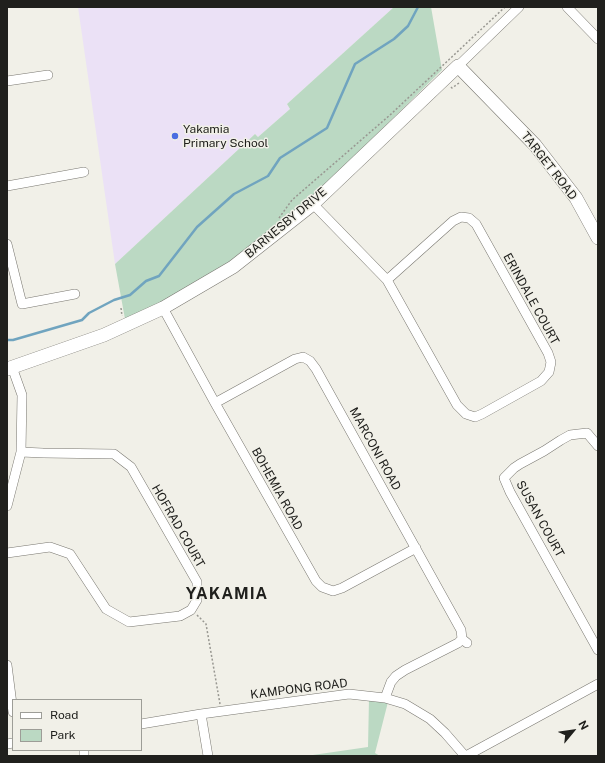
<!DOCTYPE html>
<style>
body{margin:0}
#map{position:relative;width:605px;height:763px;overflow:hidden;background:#f1f0e8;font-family:"Public Sans",sans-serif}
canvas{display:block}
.frame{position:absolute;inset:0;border:8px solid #20201d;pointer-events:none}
.legend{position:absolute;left:12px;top:699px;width:130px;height:52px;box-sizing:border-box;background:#f1f0e8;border:1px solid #9d9d97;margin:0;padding:5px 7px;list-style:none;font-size:12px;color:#20201d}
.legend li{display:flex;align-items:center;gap:8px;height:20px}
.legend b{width:20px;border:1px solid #9d9d97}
.north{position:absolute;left:553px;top:711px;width:40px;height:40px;-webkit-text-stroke:3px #f1f0e8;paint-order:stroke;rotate:61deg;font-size:11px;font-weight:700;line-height:16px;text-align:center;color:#20201d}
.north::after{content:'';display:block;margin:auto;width:14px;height:18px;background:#20201d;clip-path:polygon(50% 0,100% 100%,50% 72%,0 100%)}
</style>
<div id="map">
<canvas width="605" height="763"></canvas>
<div class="frame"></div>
<ul class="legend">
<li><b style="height:5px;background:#fff"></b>Road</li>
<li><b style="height:11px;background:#bbd9c3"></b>Park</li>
</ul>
<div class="north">N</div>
</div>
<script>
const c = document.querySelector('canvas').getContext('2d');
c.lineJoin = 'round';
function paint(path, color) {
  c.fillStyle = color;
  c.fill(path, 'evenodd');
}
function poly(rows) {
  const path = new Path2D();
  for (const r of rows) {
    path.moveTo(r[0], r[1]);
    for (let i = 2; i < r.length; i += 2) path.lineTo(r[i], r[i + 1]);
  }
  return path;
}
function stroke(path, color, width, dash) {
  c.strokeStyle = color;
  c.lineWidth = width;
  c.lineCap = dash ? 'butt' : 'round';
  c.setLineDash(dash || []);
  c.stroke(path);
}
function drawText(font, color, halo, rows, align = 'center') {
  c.font = font + ' "Public Sans",sans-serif';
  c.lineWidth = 3;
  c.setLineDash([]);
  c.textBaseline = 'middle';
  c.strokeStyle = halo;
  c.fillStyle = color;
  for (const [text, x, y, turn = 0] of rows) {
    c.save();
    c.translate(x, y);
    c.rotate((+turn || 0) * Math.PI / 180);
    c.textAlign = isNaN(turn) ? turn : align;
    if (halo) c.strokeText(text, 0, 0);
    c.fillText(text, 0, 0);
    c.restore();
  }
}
paint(poly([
 [78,7,394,7,287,104,290,109,258,137,255,134,115,264]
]), '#ebe1f6');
paint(poly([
 [394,7,431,7,442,70,379,132,309,199,229,262,161,303,125,319,115,264,255,134,258,137,290,109,287,104],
 [369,699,388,702,375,753,380,756,306,756,368,747]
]), '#bbd9c3');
stroke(poly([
 [7,340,13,340,82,320,89,313,114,300,130,295,146,281,159,276,197,227,234,194,268,176,280,158,327,128,355,64,394,39,408,26,418,7]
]), '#70a4bf', 2.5);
const street = poly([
 [567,7,598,39],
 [458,66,519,7],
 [7,81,48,75],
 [7,186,84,172],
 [313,204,387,280,457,405,466,414,475,417,482,414,541,381,549,372,551,362,548,353,476,224,469,218,461,217,453,221,387,280],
 [7,244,22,304,75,294],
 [163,308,215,403,316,581,322,587,333,591,342,588,416,548],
 [215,403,295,359,303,357,310,361,316,369,461,630,462,639,467,643],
 [598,446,587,433,570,435,561,440,544,451,520,464,514,468,504,478,510,492,598,650],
 [7,506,21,452,22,395,12,367],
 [7,553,50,547,70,554,106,609,129,622,180,616,191,610,197,600,197,582,131,467,114,454,43,453,21,452],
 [7,665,13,712],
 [385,698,391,682,396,676,405,670,458,643,462,639],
 [201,714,208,756],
 [141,724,201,714,349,694,385,698,405,704,430,719,445,733,465,756],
 [7,744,13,743],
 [84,750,84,756],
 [466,756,598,684]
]);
const secondary = poly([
 [7,369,104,335,163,308,233,267,313,204,458,66,535,145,576,198,598,238]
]);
stroke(street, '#797770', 10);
stroke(secondary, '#797770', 14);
stroke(poly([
 [451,87,452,88,459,83],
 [279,218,292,200,390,115,505,7],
 [121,308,122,316],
 [197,615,206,624,220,704]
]), '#989791', 1.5, [2, 2]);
stroke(street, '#fff', 9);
stroke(secondary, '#fff', 13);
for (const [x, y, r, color] of [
 [175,136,4,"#4a6ee1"]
]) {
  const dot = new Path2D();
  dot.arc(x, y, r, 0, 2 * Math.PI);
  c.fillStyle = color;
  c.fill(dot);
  stroke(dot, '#f1f0e8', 1.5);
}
drawText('12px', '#20201d', '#f1f0e8', [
 ["Yakamia",183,129],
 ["Primary School",183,143]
], 'left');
drawText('12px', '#20201d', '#f1f0e8', [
 ["TARGET ROAD",549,166,52],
 ["BARNESBY DRIVE",286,223,-40],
 ["ERINDALE COURT",531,299,61],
 ["MARCONI ROAD",375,449,61],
 ["BOHEMIA ROAD",277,489,61],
 ["SUSAN COURT",540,519,61],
 ["HOFRAD COURT",178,526,60],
 ["KAMPONG ROAD",299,689,-7]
]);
c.letterSpacing = '1px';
drawText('bold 16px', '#20201d', '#f1f0e8', [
 ["YAKAMIA",227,594]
]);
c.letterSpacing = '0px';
</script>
